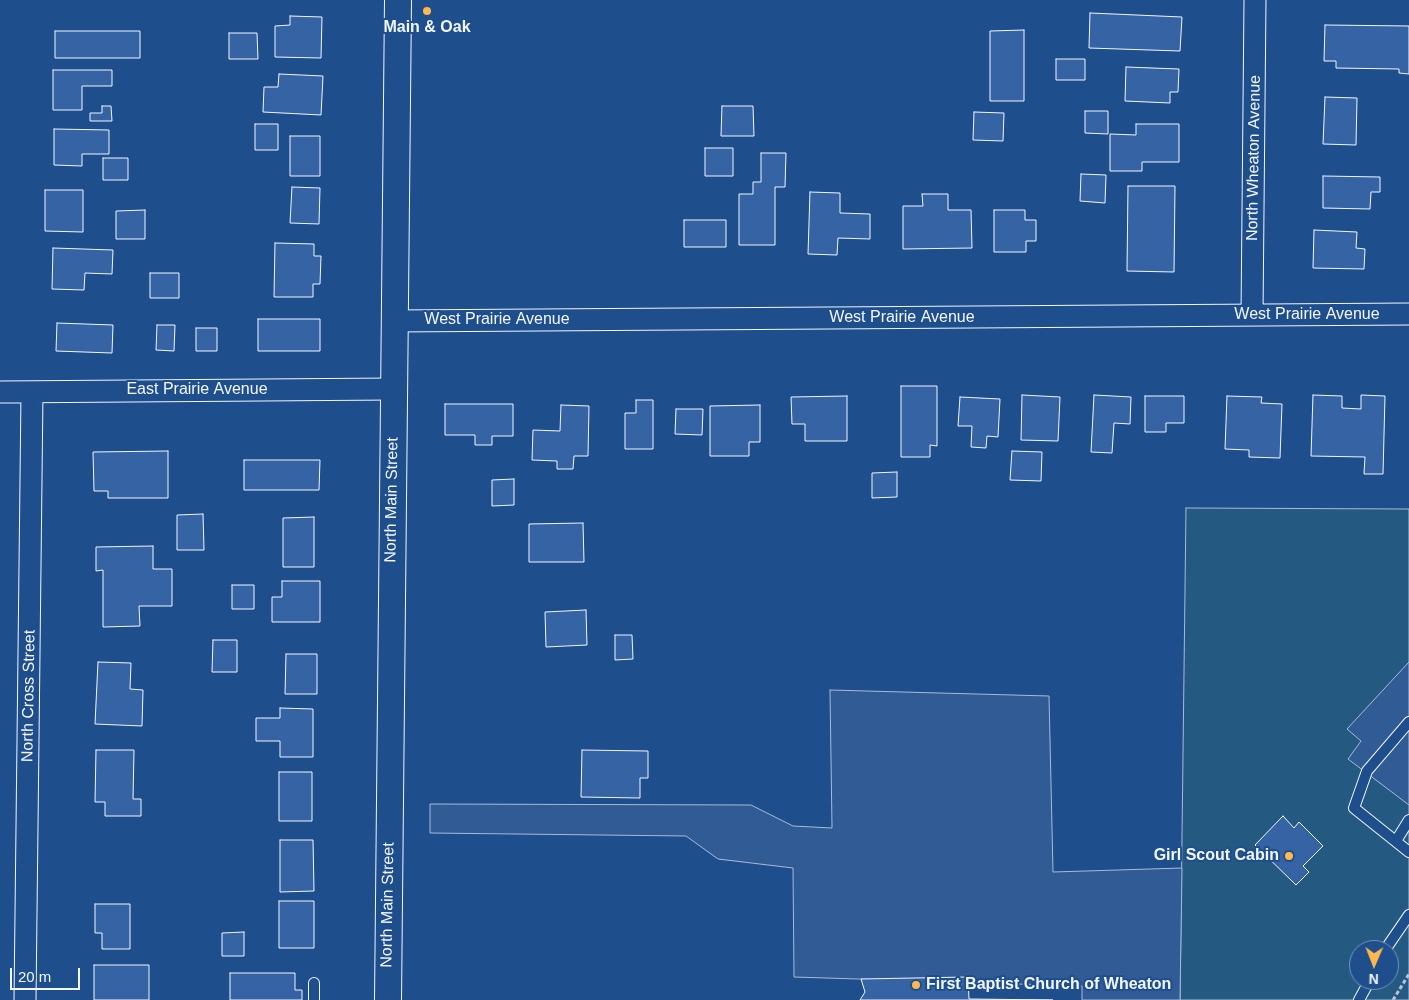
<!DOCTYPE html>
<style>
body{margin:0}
#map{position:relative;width:1409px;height:1000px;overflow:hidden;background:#1f4e8c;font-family:Helvetica,sans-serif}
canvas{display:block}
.north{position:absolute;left:1349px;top:940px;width:50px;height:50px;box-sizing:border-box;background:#1f4e8c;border:1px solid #7391ba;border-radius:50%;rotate:181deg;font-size:14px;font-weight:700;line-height:20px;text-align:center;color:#f2f6ff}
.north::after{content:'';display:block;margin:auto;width:18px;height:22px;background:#ffb74d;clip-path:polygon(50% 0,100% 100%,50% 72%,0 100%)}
.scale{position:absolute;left:10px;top:968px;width:70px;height:22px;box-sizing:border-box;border:2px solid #f2f6ff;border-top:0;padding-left:6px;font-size:15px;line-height:18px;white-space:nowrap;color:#f2f6ff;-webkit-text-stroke:4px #1f4e8c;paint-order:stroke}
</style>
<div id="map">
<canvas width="1409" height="1000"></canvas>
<div class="north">N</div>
<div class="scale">20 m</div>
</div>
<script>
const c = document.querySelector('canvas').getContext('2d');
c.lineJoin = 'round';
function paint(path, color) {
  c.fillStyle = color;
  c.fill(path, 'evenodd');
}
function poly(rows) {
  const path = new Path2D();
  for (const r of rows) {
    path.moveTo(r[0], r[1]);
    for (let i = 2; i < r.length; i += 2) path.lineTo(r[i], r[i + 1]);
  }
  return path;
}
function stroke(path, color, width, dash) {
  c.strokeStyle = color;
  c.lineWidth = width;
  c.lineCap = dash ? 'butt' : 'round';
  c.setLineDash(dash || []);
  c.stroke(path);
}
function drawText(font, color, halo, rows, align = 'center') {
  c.font = font + ' Helvetica,sans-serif';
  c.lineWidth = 4;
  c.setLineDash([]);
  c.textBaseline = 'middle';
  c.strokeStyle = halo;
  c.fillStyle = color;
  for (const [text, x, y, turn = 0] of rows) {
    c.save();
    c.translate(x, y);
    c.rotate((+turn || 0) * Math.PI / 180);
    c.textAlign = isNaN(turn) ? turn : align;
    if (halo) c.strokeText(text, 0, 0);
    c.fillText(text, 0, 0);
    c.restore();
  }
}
const green = poly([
 [1186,508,1409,509,1409,1000,1180,1000,1186,508],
 [1359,950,1389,950,1389,980,1359,980,1359,950]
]);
paint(green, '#245a82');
stroke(green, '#a8bbd7', 1);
const parking = poly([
 [1409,662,1409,805,1348,759,1361,741,1347,729,1409,662],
 [830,690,1049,696,1053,872,1182,868,1180,1000,1082,1000,1082,986,794,977,793,868,718,859,686,836,430,833,430,804,751,805,793,826,832,828,830,690]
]);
paint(parking, '#305b95');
stroke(parking, '#a8bbd7', 1);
const building = poly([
 [1090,13,1182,17,1180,51,1089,48,1090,13],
 [290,16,322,17,321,58,275,57,275,26,290,25,290,16],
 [1325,25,1409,26,1409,74,1399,73,1399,69,1336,68,1336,61,1324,61,1325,25],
 [1024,30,1024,101,990,101,990,31,1024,30],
 [55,31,140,31,140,58,55,58,55,31],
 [229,33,257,33,258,59,229,59,229,33],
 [1056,59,1085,59,1085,80,1056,80,1056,59],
 [1126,67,1179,69,1178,92,1170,92,1170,103,1125,101,1126,67],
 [53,70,112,70,112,86,82,86,82,110,53,110,53,70],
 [279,74,323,76,321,115,263,112,264,87,278,87,279,74],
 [1325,97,1357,98,1356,145,1323,144,1325,97],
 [102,106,111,106,112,121,90,121,90,113,102,113,102,106],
 [722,106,753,106,754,136,721,136,722,106],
 [1085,111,1108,111,1108,134,1085,133,1085,111],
 [974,112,1004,113,1003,141,973,140,974,112],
 [255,124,278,124,278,150,255,150,255,124],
 [1136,124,1179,124,1179,162,1142,162,1142,171,1110,171,1110,134,1136,135,1136,124],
 [54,129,109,130,109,154,82,154,82,166,54,165,54,129],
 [290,136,320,136,320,176,290,176,290,136],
 [705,148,733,148,733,176,705,176,705,148],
 [761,153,786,153,785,187,775,187,775,245,739,245,739,194,753,194,753,182,761,182,761,153],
 [103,158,128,158,128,180,103,180,103,158],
 [1081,174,1106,175,1105,203,1080,201,1081,174],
 [1323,176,1380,177,1380,192,1371,192,1370,209,1323,208,1323,176],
 [1128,186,1175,186,1174,272,1127,271,1128,186],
 [292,187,320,188,319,224,290,223,292,187],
 [45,190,83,190,83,232,45,231,45,190],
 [810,192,840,193,840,213,870,214,870,239,838,238,837,255,808,254,810,192],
 [922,194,948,194,948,210,971,210,972,248,903,249,903,206,923,206,922,194],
 [145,210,145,239,116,239,116,211,145,210],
 [994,210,1025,210,1025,220,1036,220,1036,241,1026,241,1026,252,994,252,994,210],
 [684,220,726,220,726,247,684,247,684,220],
 [1314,230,1357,232,1356,248,1365,249,1364,269,1313,268,1314,230],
 [275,243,314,244,314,256,321,256,320,284,313,284,313,297,274,297,275,243],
 [53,248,113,250,112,274,85,273,84,290,52,289,53,248],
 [150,273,179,273,179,298,150,298,150,273],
 [258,319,320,319,320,351,258,351,258,319],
 [57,323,113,325,112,353,56,351,57,323],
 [157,325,175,325,174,351,156,350,157,325],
 [196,328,217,328,217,351,196,351,196,328],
 [901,386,937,386,937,446,930,445,930,457,901,457,901,386],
 [1022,395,1060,397,1058,441,1021,440,1022,395],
 [1094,395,1131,397,1130,424,1114,423,1112,453,1091,452,1094,395],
 [1313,395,1342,396,1342,408,1361,409,1361,395,1385,396,1383,474,1364,474,1365,457,1311,456,1313,395],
 [847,396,847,441,805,441,805,424,792,424,791,397,847,396],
 [1145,396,1184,396,1184,423,1166,423,1166,432,1145,432,1145,396],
 [1227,396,1262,397,1261,403,1282,404,1280,458,1249,457,1249,450,1225,449,1227,396],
 [960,397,1000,399,998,437,987,436,986,448,971,447,972,426,958,426,960,397],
 [636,400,653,400,653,449,625,449,625,413,636,413,636,400],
 [445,404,513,404,513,436,492,436,492,445,475,445,475,435,445,435,445,404],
 [561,405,589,406,588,456,574,456,573,469,557,469,557,461,532,460,533,430,560,431,561,405],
 [760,405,760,442,749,442,749,456,710,456,710,406,760,405],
 [676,409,703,409,702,435,675,434,676,409],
 [168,451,168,498,108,498,108,491,94,491,93,452,168,451],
 [1012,451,1042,452,1041,481,1010,480,1012,451],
 [244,460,320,460,319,490,244,490,244,460],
 [897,472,897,497,872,498,872,473,897,472],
 [514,479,514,505,492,506,492,480,514,479],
 [203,514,204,550,177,550,177,515,203,514],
 [314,517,314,567,283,567,283,518,314,517],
 [583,523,584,562,529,562,529,524,583,523],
 [153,546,153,569,172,569,172,606,139,606,140,626,103,627,103,570,96,571,96,547,153,546],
 [282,581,320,581,320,622,272,622,272,597,282,597,282,581],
 [232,585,254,585,254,609,232,609,232,585],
 [586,610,587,645,546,647,545,612,586,610],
 [615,635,632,635,633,659,615,660,615,635],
 [213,640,237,640,237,672,212,672,213,640],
 [286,654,317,654,317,694,285,694,286,654],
 [98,662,131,663,130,689,143,690,142,726,95,724,98,662],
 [280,708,313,709,313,757,280,757,280,741,256,741,256,718,280,718,280,708],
 [96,750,134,750,133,799,141,799,141,816,105,816,105,802,95,802,96,750],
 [582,750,648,751,648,778,640,778,640,798,581,797,582,750],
 [279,772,312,772,312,821,279,821,279,772],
 [1283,816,1294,828,1299,822,1323,846,1303,866,1309,872,1296,885,1255,845,1283,816],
 [280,840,313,840,314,891,280,892,280,840],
 [279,901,314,901,314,948,279,948,279,901],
 [95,904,130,904,130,949,102,949,102,933,95,933,95,904],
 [244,932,244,956,222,956,222,933,244,932],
 [94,965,149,965,149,1000,94,1000,94,965],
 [230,973,295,973,295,990,302,990,302,1000,230,1000,230,973],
 [968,977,969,999,1053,1000,860,1000,865,992,861,979,968,977]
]);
paint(building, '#3563a3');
stroke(building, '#f2f6ff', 1);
const service = poly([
 [1409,722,1367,771,1354,808,1409,852],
 [1396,841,1409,820],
 [1385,950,1409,915],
 [314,1000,314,983],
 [1359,1000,1370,980]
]);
const minor = poly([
 [1252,315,1255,0],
 [394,321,1409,314],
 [0,392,393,389],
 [25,1000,32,392]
]);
const tertiary = poly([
 [388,1000,398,0]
]);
stroke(service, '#f2f6ff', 12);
stroke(minor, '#f2f6ff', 23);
stroke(tertiary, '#f2f6ff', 28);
stroke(poly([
 [1393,1000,1409,974]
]), '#b3c4dc', 3, [4, 2.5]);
stroke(service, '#1f4e8c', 10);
stroke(minor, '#1f4e8c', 21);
stroke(tertiary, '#1f4e8c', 26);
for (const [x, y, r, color] of [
 [427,11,5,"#ffb74d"],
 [1289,856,5,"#ffb74d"],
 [916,985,5,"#ffb74d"]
]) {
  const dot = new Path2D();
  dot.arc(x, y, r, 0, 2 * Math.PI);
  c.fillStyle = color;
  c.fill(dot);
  stroke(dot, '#1f4e8c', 2);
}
drawText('bold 16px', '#f2f6ff', '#1f4e8c', [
 ["Main & Oak",427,28],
 ["Girl Scout Cabin",1279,856,"right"],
 ["First Baptist Church of Wheaton",926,985,"left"]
]);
drawText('16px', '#f2f6ff', '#1f4e8c', [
 ["North Wheaton Avenue",1254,158,-89],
 ["West Prairie Avenue",1307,315],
 ["West Prairie Avenue",902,318],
 ["West Prairie Avenue",497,320],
 ["East Prairie Avenue",197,390],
 ["North Main Street",392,500,-89],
 ["North Cross Street",29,696,-89],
 ["North Main Street",388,905,-89]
]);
</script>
